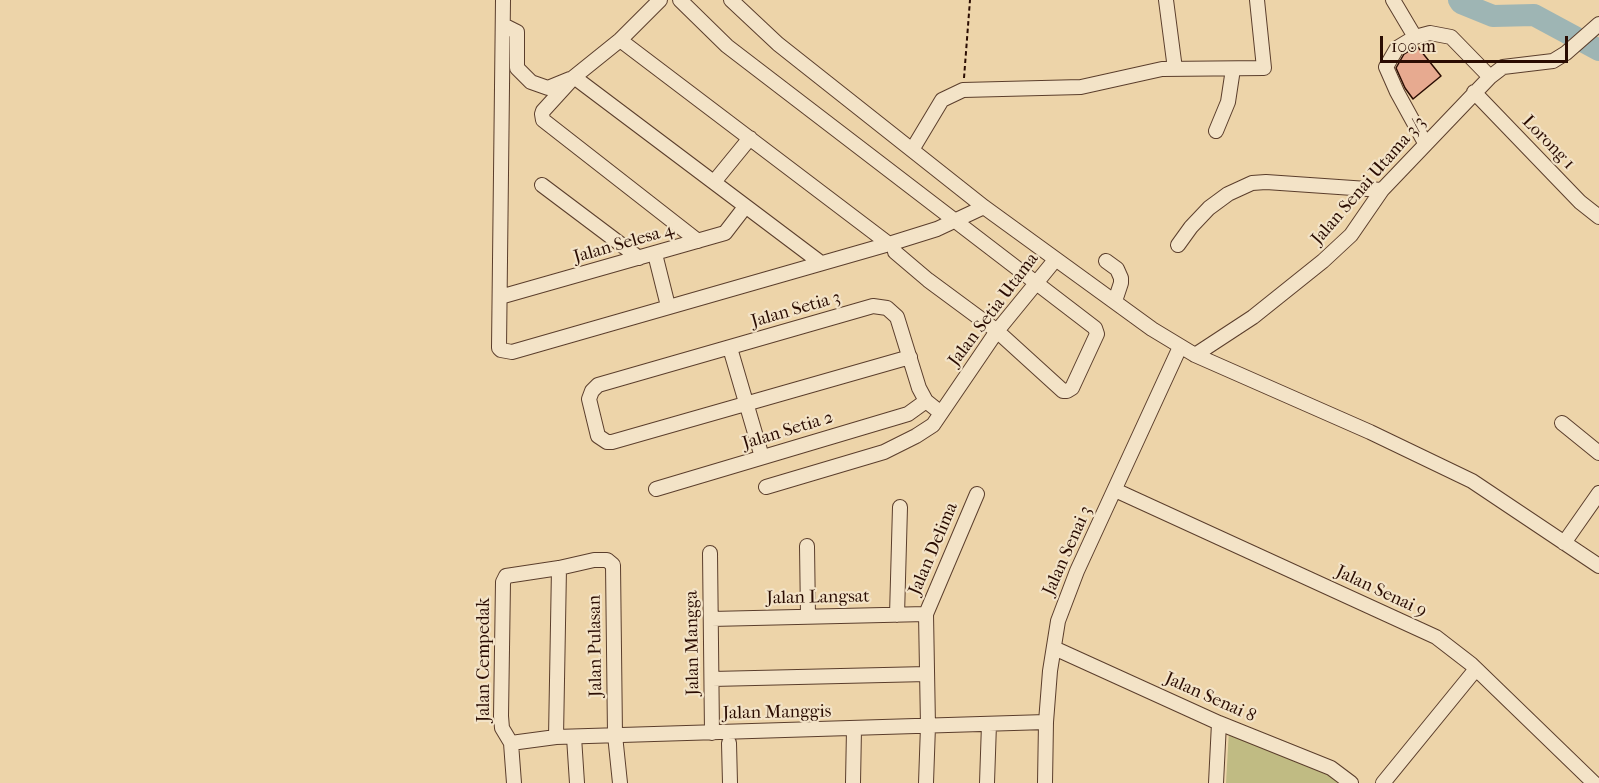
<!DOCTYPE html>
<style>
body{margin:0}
#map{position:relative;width:1599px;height:783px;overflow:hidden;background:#edd4a9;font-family:"IM FELL French Canon",serif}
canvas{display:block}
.scale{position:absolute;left:1380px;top:36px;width:188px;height:27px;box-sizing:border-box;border:3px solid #2a0c02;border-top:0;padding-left:8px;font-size:18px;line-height:21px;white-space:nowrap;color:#2a0c02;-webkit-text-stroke:4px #f3e3c7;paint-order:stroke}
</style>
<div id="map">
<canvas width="1599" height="783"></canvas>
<div class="scale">100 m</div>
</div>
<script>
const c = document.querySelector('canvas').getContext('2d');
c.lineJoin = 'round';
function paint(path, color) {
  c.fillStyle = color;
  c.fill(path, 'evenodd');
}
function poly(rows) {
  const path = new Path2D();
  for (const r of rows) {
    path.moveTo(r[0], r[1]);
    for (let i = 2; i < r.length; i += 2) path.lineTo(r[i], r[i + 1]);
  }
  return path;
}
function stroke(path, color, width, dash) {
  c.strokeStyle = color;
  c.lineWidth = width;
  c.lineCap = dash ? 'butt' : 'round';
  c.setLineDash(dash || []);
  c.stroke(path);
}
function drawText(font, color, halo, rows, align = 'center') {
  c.font = font + ' "IM FELL French Canon",serif';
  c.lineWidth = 4.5;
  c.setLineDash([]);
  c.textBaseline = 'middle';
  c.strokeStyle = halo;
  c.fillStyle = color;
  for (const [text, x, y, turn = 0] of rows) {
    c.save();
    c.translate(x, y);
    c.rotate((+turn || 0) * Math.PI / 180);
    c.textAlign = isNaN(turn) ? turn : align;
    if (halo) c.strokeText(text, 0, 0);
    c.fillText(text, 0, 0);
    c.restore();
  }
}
paint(poly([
 [1229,730,1332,775,1341,783,1226,783]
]), '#c0bb83');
stroke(poly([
 [1459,0,1461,3,1493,16,1534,15,1599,50]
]), '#9eb5b4', 22);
const building = poly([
 [1417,46,1441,76,1413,99,1405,88,1396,68,1404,54,1417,46]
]);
paint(building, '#e7aa90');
stroke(building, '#2a0c02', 1.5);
const minor = poly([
 [503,0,499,348,501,350,512,352,889,244,937,229,984,207],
 [660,0,620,40,574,77,543,111,542,114,543,120,698,241],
 [680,0,727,46,1095,328,1097,334,1072,388,1067,391,1063,391,997,331,928,280,895,252],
 [731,0,778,44,984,207,1152,329,1195,355,1370,432,1472,481,1599,566],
 [1166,0,1175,69],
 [1393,0,1415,37],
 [503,25,517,32,517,68,531,82,548,88,570,79],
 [620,40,889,244],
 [574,77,821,263],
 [1474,92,1580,202,1599,217],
 [1216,131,1228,102,1233,69],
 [1425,143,1397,92,1386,67,1397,48,1415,37,1430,33,1451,37,1490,77],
 [912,150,942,100,963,90,1081,87,1162,69,1264,68,1257,0],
 [714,182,750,138],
 [542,185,639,258],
 [1178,245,1191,227,1209,208,1228,194,1252,183,1266,182,1382,190],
 [655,254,668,306],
 [1106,261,1117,269,1121,278,1121,283,1115,301],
 [500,297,725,233,745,207],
 [730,348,762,457],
 [1195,355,1253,317,1323,261,1351,235,1382,190,1490,77,1503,67,1553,61,1566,53,1599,24],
 [910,357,612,442,607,442,598,436,589,399,592,391,598,385,873,306,887,308,897,317,919,388,926,401,941,413],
 [1562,423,1599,453],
 [766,487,884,452,916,436,933,425,997,331,1055,260],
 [656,489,908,414,926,401],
 [1115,490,1436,637,1471,664,1594,783],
 [1564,543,1599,493],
 [807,546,808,616],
 [710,553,712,733],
 [897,615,900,507],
 [711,619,926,614],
 [1054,648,1219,723,1331,768,1351,783],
 [712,679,927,674],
 [556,737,559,568],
 [574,737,577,783],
 [511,743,556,737,1046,722],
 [729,743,730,783],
 [514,783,511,743,502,728,501,716,503,582,506,576,559,568,594,560,607,560,613,565,615,735,620,783],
 [853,783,854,729],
 [926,783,928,726,926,614,977,494],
 [987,783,989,724],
 [1045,783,1046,722,1050,671,1058,621,1077,571,1180,347],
 [1216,783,1219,723],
 [1383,783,1476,669]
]);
stroke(minor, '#5b3e2c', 16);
stroke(poly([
 [964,78,970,0]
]), '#2a0c02', 2, [4.5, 3]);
stroke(minor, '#f3e3c7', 14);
drawText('18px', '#2a0c02', '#f3e3c7', [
 ["Lorong 1",1548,143,46],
 ["Jalan Senai Utama 3/3",1369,181,-49],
 ["Jalan Selesa 4",624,244,-16],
 ["Jalan Setia 3",796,310,-16],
 ["Jalan Setia Utama",994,310,-53],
 ["Jalan Setia 2",788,431,-17],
 ["Jalan Delima",934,549,-67],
 ["Jalan Senai 3",1068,551,-66],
 ["Jalan Senai 9",1381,592,25],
 ["Jalan Langsat",818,598,-1],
 ["Jalan Mangga",693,643,-91],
 ["Jalan Pulasan",596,646,-91],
 ["Jalan Cempedak",485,660,-90],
 ["Jalan Senai 8",1210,698,24],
 ["Jalan Manggis",777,713,-1]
]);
</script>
